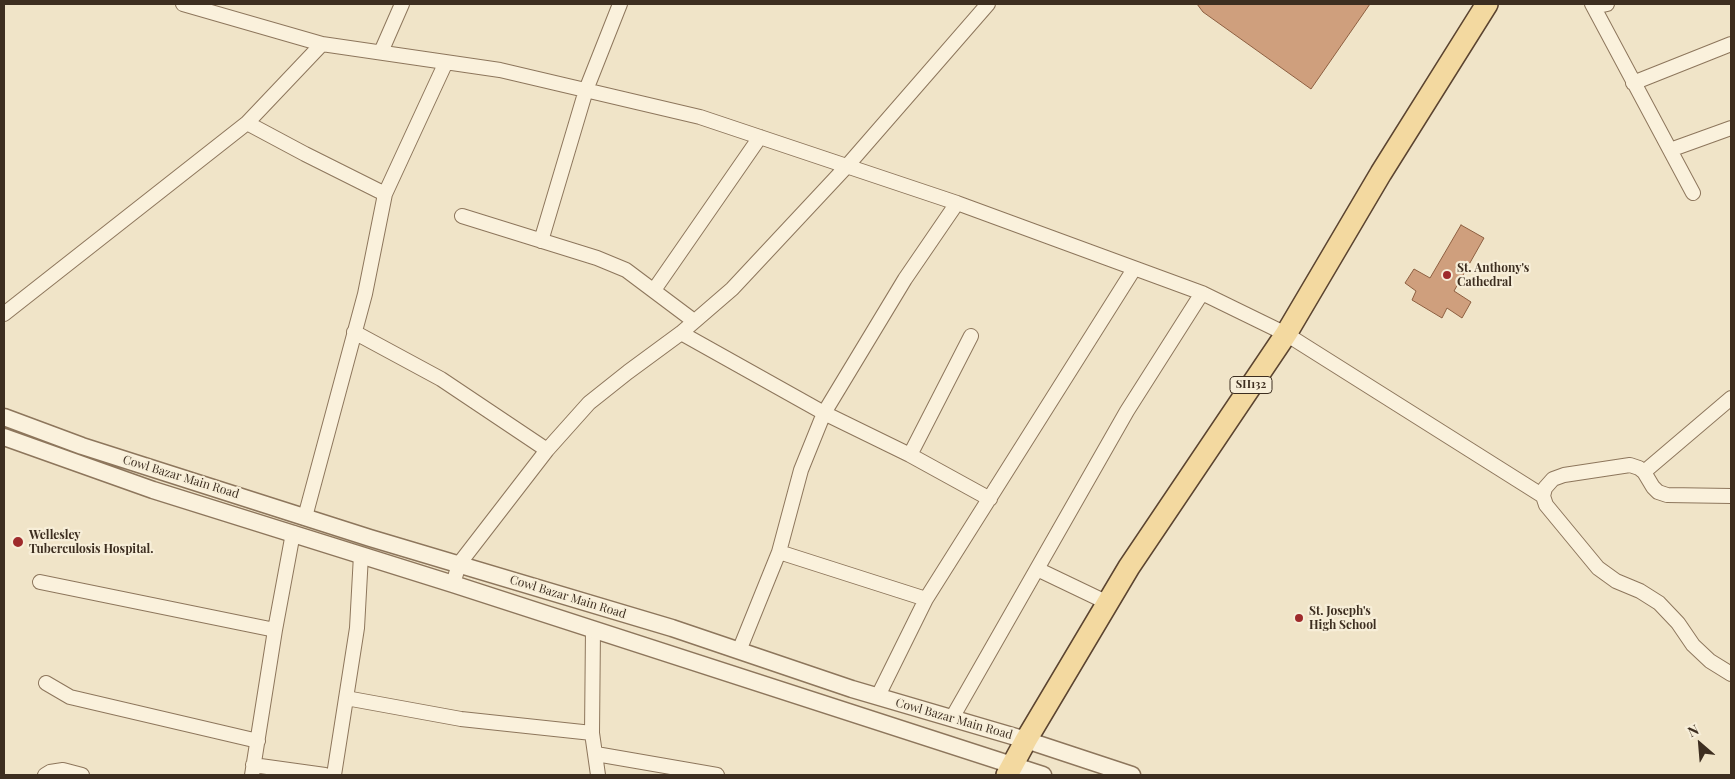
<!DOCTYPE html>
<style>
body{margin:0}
#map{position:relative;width:1735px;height:779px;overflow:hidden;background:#f0e4c8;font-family:"Playfair Display",serif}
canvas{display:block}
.frame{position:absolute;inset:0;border:5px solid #3d2e20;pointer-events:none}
.north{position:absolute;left:1675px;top:719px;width:50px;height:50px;-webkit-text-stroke:4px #f7eed8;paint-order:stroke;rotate:333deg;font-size:14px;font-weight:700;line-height:20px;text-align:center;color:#3d2e20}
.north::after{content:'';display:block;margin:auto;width:18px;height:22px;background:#3d2e20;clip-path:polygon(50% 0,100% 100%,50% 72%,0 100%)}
</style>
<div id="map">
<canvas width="1735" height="779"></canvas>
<div class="frame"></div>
<div class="north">N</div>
</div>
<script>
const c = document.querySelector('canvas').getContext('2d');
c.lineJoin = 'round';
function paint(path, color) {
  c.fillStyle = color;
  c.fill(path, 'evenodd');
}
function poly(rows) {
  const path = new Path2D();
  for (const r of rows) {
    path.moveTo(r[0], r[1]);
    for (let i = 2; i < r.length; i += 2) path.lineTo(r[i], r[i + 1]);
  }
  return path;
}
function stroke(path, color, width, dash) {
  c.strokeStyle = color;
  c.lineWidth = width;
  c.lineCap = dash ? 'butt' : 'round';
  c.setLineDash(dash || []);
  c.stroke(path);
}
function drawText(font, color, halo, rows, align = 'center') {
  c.font = font + ' "Playfair Display",serif';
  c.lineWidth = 4.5;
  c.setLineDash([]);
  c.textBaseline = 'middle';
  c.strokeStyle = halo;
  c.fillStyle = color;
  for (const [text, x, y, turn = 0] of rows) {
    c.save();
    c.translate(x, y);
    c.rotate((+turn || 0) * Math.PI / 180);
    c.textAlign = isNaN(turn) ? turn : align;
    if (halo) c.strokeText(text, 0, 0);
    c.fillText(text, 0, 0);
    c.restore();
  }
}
const building = poly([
 [1197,4,1370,4,1311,89,1203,12,1197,4],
 [1461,225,1484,238,1454,291,1471,302,1462,318,1447,308,1442,318,1412,300,1416,291,1405,283,1414,269,1430,278,1461,225]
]);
paint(building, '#cf9f7d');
stroke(building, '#8d5f41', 1);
const minor = poly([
 [183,4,322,44,500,70,700,117,957,203,1202,293,1286,334,1543,496],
 [1592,4,1693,193],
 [1594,7,1607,4],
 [381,52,402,4],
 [1633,83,1731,44],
 [247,123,305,154,385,194],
 [1670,150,1731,128],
 [462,216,597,258,626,270,694,321],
 [541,241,586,90,620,4],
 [654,290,760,137],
 [4,314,247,123,322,44],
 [354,332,441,379,547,450],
 [681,333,824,413,910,455,990,499],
 [910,455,971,336],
 [1644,472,1731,398],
 [1731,496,1667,495,1658,492,1653,487,1644,472,1639,468,1630,465,1564,475,1553,479,1545,488,1543,496,1546,505,1598,568,1616,581,1640,591,1659,603,1678,623,1693,645,1710,661,1731,674],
 [305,517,365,294,385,194,446,62],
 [779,552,926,599],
 [1037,569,1108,603],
 [40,582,275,630],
 [453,584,459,564,547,450,589,403,628,372,681,333,732,289,847,166,988,4],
 [593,629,592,733,598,775],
 [739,651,779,552,801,470,824,413,905,279,957,203],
 [46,683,70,697,258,741],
 [878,696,926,599,1134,269],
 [346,698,461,719,592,733],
 [952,718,1127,411,1202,293],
 [596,754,717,775],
 [253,765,325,775],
 [45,775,50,772,63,770,82,775],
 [252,775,275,630,293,533],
 [334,775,357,628,361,555]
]);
const tertiary = poly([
 [4,417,82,446,370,538,672,628,852,689,1026,740,1132,775],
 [4,437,153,490,453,584,1043,775]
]);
const primary = poly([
 [1007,775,1026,740,1129,567,1286,334,1381,173,1487,4]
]);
stroke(minor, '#8d765c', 16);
stroke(tertiary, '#8d765c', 19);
stroke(primary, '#5b4430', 24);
stroke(minor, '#faf1dc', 14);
stroke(tertiary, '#faf1dc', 16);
stroke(primary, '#f3d9a0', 21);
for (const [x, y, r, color] of [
 [1447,275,5,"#9e2a2b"],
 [18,542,6,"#9e2a2b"],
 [1299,618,5,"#9e2a2b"]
]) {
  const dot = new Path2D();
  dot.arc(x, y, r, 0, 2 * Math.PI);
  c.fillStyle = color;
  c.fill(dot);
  stroke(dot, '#f7eed8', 2);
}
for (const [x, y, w] of [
 [1251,385,42]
]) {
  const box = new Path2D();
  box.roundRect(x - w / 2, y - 8.5, w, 17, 4);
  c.fillStyle = '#f7eed8';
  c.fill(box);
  stroke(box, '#3d2e20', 1);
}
drawText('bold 11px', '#3d2e20', null, [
 ["SH132",1251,385]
]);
drawText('bold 12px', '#3d2e20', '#f7eed8', [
 ["St. Anthony's",1457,268],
 ["Cathedral",1457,282],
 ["Wellesley",29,535],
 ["Tuberculosis Hospital.",29,549],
 ["St. Joseph's",1309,611],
 ["High School",1309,625]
], 'left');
drawText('12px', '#3d2e20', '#f7eed8', [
 ["Cowl Bazar Main Road",181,477,17],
 ["Cowl Bazar Main Road",568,597,17],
 ["Cowl Bazar Main Road",954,719,16]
]);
</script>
